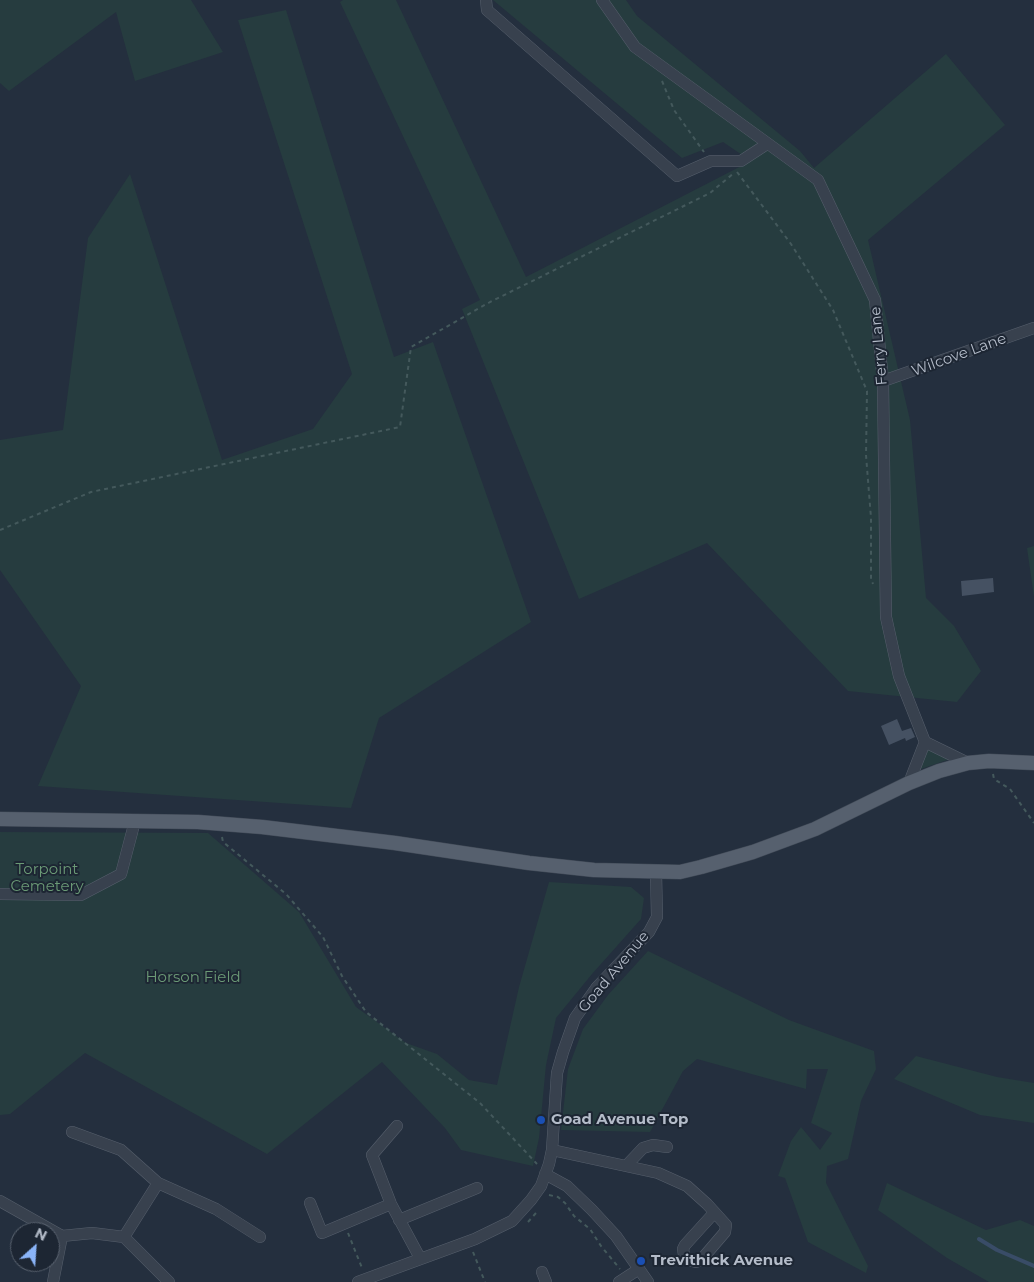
<!DOCTYPE html>
<style>
body{margin:0}
#map{position:relative;width:1034px;height:1282px;overflow:hidden;background:#242f3e;font-family:Montserrat,sans-serif}
canvas{display:block}
.north{position:absolute;left:10px;top:1222px;width:50px;height:50px;box-sizing:border-box;background:#1d2633;border:1px solid #59626f;border-radius:50%;rotate:26deg;font-size:14px;font-weight:700;line-height:20px;text-align:center;color:#b4bcc9}
.north::after{content:'';display:block;margin:auto;width:18px;height:22px;background:#8ab4f8;clip-path:polygon(50% 0,100% 100%,50% 72%,0 100%)}
</style>
<div id="map">
<canvas width="1034" height="1282"></canvas>
<div class="north">N</div>
</div>
<script>
const c = document.querySelector('canvas').getContext('2d');
c.lineJoin = 'round';
function paint(path, color) {
  c.fillStyle = color;
  c.fill(path, 'evenodd');
}
function poly(rows) {
  const path = new Path2D();
  for (const r of rows) {
    path.moveTo(r[0], r[1]);
    for (let i = 2; i < r.length; i += 2) path.lineTo(r[i], r[i + 1]);
  }
  return path;
}
function stroke(path, color, width, dash) {
  c.strokeStyle = color;
  c.lineWidth = width;
  c.lineCap = dash ? 'butt' : 'round';
  c.setLineDash(dash || []);
  c.stroke(path);
}
function drawText(font, color, halo, rows, align = 'center') {
  c.font = font + ' Montserrat,sans-serif';
  c.lineWidth = 4;
  c.setLineDash([]);
  c.textBaseline = 'middle';
  c.strokeStyle = halo;
  c.fillStyle = color;
  for (const [text, x, y, turn = 0] of rows) {
    c.save();
    c.translate(x, y);
    c.rotate((+turn || 0) * Math.PI / 180);
    c.textAlign = isNaN(turn) ? turn : align;
    if (halo) c.strokeText(text, 0, 0);
    c.fillText(text, 0, 0);
    c.restore();
  }
}
paint(poly([
 [0,0,191,0,223,52,135,81,116,12,9,91,0,83],
 [343,0,396,0,526,277,751,161,723,142,682,158,493,0,626,0,637,16,800,151,814,168,946,54,1005,125,868,240,910,420,926,598,954,626,981,671,957,702,848,691,707,543,579,599,462,309,480,300,340,2],
 [286,10,394,357,433,342,531,622,379,718,351,808,38,786,81,686,0,570,0,440,63,430,88,238,130,174,222,460,313,429,352,374,238,20],
 [1034,546,1034,597,1027,548],
 [929,748,950,759,918,770],
 [0,832,208,833,299,912,356,1007,406,1043,437,1054,469,1080,497,1085,519,987,549,882,631,887,644,898,641,919,592,974,556,1018,546,1065,539,1138,533,1166,461,1150,445,1128,382,1062,267,1154,85,1053,10,1114,0,1115],
 [648,951,789,1020,874,1051,876,1069,861,1101,848,1159,827,1166,826,1183,868,1266,866,1273,808,1242,785,1178,778,1176,791,1141,801,1127,820,1150,832,1133,811,1123,828,1069,807,1069,806,1089,697,1059,683,1071,650,1132,561,1130,568,1069,583,1029,608,995],
 [916,1056,997,1077,1034,1083,1034,1123,980,1115,894,1079],
 [887,1183,986,1230,1020,1220,1034,1226,1034,1282,989,1282,947,1258,878,1210]
]), '#263c3f');
stroke(poly([
 [979,1239,997,1250,1034,1266]
]), '#394c67', 4);
paint(poly([
 [993,578,994,592,962,596,961,581],
 [897,719,902,731,911,728,915,737,906,741,905,738,889,745,881,726]
]), '#455162');
const minor = poly([
 [486,0,487,10,677,176,711,161,741,161,767,144],
 [602,0,635,47,818,180,875,300,883,381,886,617,899,676,925,742,909,783],
 [883,381,1034,328],
 [925,742,968,763],
 [0,894,81,895,121,874,135,821],
 [397,1126,372,1155,391,1204,420,1258],
 [72,1132,121,1150,158,1183,216,1209,260,1237],
 [552,1150,658,1173,687,1186,707,1204,726,1225,725,1232,701,1260,696,1262,688,1260,684,1255,683,1249,685,1245,714,1213],
 [626,1166,643,1148,653,1145,667,1147],
 [545,1174,567,1186,592,1210,616,1236,648,1282],
 [0,1201,62,1236,92,1233,124,1237,169,1282],
 [310,1203,322,1233,391,1204],
 [399,1220,477,1188],
 [124,1237,158,1183],
 [542,1272,546,1282],
 [53,1282,62,1236],
 [358,1282,475,1239,512,1221,531,1200,541,1186,549,1164,552,1150,557,1073,563,1052,575,1018,597,987,649,932,657,917,656,872],
 [619,1282,639,1269]
]);
const major = poly([
 [0,819,198,822,262,827,395,843,529,863,594,870,680,872,701,867,753,852,815,829,909,783,939,771,968,763,989,761,1034,763]
]);
stroke(minor, '#565f6c', 12);
stroke(major, '#414a57', 15);
stroke(poly([
 [662,81,674,110,704,152],
 [737,172,791,244,833,310,867,391,866,455,871,518,871,579,873,584],
 [0,530,91,492,400,427,411,347,490,302,710,193,734,173],
 [993,774,994,779,1010,789,1034,823],
 [222,837,223,842,286,894,323,937,342,976,366,1012,480,1103,537,1164],
 [549,1195,558,1197,565,1203,574,1216,590,1229,601,1246,620,1269],
 [528,1222,536,1213],
 [348,1233,362,1268],
 [473,1252,485,1282]
]), '#44595c', 2, [4, 4]);
stroke(minor, '#38414e', 11);
stroke(major, '#56606e', 14);
for (const [x, y, r, color] of [
 [541,1120,5,"#1a4fb4"],
 [641,1261,5,"#1a4fb4"]
]) {
  const dot = new Path2D();
  dot.arc(x, y, r, 0, 2 * Math.PI);
  c.fillStyle = color;
  c.fill(dot);
  stroke(dot, '#1d2633', 2);
}
drawText('15px', '#b4bcc9', '#1d2633', [
 ["Ferry Lane",879,346,-95],
 ["Wilcove Lane",959,355,-20],
 ["Goad Avenue",614,972,-50]
]);
drawText('15px', '#6b9a76', '#1d2633', [
 ["Torpoint",47,870],
 ["Cemetery",47,887],
 ["Horson Field",193,978]
]);
drawText('bold 15px', '#b4bcc9', '#1d2633', [
 ["Goad Avenue Top",551,1120],
 ["Trevithick Avenue",651,1261]
], 'left');
</script>
